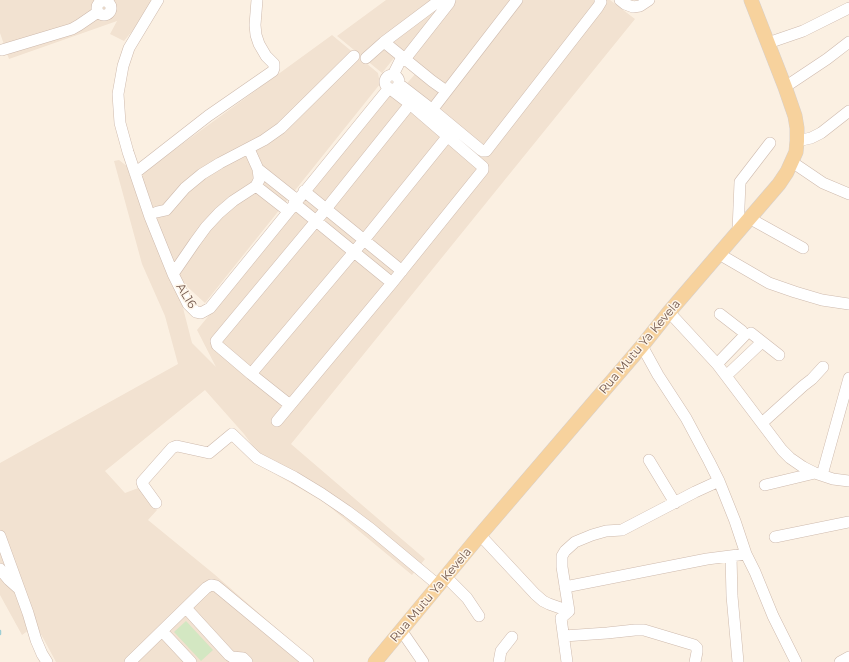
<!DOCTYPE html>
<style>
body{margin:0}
canvas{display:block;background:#fbf0e2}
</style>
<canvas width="849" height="662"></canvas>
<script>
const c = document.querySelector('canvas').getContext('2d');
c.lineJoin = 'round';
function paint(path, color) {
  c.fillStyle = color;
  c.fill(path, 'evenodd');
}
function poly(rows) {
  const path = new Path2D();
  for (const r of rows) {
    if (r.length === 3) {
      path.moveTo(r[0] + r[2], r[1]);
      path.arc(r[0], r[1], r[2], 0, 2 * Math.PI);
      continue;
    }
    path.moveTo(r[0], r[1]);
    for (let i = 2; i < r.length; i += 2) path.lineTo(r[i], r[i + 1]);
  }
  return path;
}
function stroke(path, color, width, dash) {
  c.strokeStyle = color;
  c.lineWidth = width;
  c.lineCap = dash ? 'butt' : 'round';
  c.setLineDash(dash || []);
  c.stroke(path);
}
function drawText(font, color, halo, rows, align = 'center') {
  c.font = font + ' Montserrat,sans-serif';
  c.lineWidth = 3;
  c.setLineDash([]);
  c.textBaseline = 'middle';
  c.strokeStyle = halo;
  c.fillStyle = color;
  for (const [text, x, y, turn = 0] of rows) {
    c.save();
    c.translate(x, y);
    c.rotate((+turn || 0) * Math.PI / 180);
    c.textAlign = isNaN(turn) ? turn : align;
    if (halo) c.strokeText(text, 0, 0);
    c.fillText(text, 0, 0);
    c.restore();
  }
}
paint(poly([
 [0,0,153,0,143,18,124,41,110,34,117,21,9,59,0,33],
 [386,0,610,0,635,19,291,444,425,559,412,575,324,502,268,470,258,453,244,434,205,390,105,471,125,493,141,487,157,510,148,520,214,574,315,662,56,662,36,625,22,635,0,595,0,463,178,364,165,316,142,264,114,161,119,160,128,167,182,304,192,343,216,367,197,330,392,92,402,89,416,73,394,58,382,73,337,36],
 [332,35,378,73,380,84,205,303,181,281,156,217,141,174]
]), '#f2e2d1');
paint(poly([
 [186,621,213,650,201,661,174,632]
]), '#d3e7c2');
stroke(poly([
 [0,631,0,634]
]), '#9fced4', 2.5);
const minor = poly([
 [158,0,129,48,123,66,118,94,120,123,128,152,150,217,173,274,188,304,196,312,201,313,210,308,389,88,410,104,483,167,483,170,392,283,277,421],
 [620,0,625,4,633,7,640,6,649,0],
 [104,8,7],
 [384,42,432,81,446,91],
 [768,43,803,31,849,8],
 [2,50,72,29,79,25,98,12],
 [366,58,384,42,440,0],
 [405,59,449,3,450,0],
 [393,75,402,57],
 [392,82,7],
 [399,84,434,111,481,150,483,151,486,151,598,7,601,2,600,0],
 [785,87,827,59,849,42],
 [432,110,517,0],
 [797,141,811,138,821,133,849,111],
 [792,162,823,183,849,194],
 [258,169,297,200],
 [135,173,208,116,273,71,274,68,274,64,266,56,259,44,256,35,255,25,257,0],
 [256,186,288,211],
 [304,191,402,271],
 [294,203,392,283],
 [157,212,166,210,185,188,202,174,220,163,264,140,281,128,354,56],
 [749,218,803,248],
 [738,231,740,182,770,143],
 [719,254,769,283,795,292,822,300,849,304],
 [173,274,195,242,206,227,219,213,233,201,256,186,259,180,259,177,258,169,249,149],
 [669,312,717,364,782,450,790,458,803,467,815,473,833,479,849,481],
 [751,333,779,355],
 [642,346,658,375,686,418,709,461,719,481,735,521,746,554,755,572,773,616,796,662],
 [717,364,744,336,742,331,720,314],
 [251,374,364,240,447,137],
 [726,376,762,342],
 [290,405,251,374,217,345,216,341,326,209,410,104],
 [762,423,803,386,812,379,823,367],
 [649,460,675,503],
 [822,475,849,378],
 [765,485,815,473],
 [156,503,143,485,142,482,172,448,174,447,177,446,209,453,232,434,257,458,294,477,322,494,347,511,371,529,438,585],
 [480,535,535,594,543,601,549,604,569,611],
 [0,536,28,613,36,640,42,654,47,662],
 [775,537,849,522],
 [731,556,732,596,738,662],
 [0,569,9,580,18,588],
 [446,577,467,598,479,616],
 [565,587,707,559,746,554],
 [186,608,229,655,232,657,243,658,247,662],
 [401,630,423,662],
 [162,631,191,662],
 [564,636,607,633,635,630,644,630,694,645,697,648,697,652,695,662],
 [130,662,206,588,211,585,216,586,221,590,308,662],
 [499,662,501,651,512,637],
 [567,662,561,618,569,611,562,567,562,556,565,551,575,542,592,535,606,531,622,530,695,492,719,481],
 [840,662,849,657]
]);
const major = poly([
 [375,662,480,535,642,346,669,312,779,184,787,172,796,152,797,141,797,128,795,116,785,87,751,0]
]);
stroke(minor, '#cebaad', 12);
stroke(major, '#d7d0cc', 15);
stroke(minor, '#fff', 11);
stroke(major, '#f7d29d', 14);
drawText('12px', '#71564a', '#fef5e8', [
 ["AL16",186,296,59],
 ["Rua Mutu Ya Kevela",640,347,-50],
 ["Rua Mutu Ya Kevela",431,595,-50]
]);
</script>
